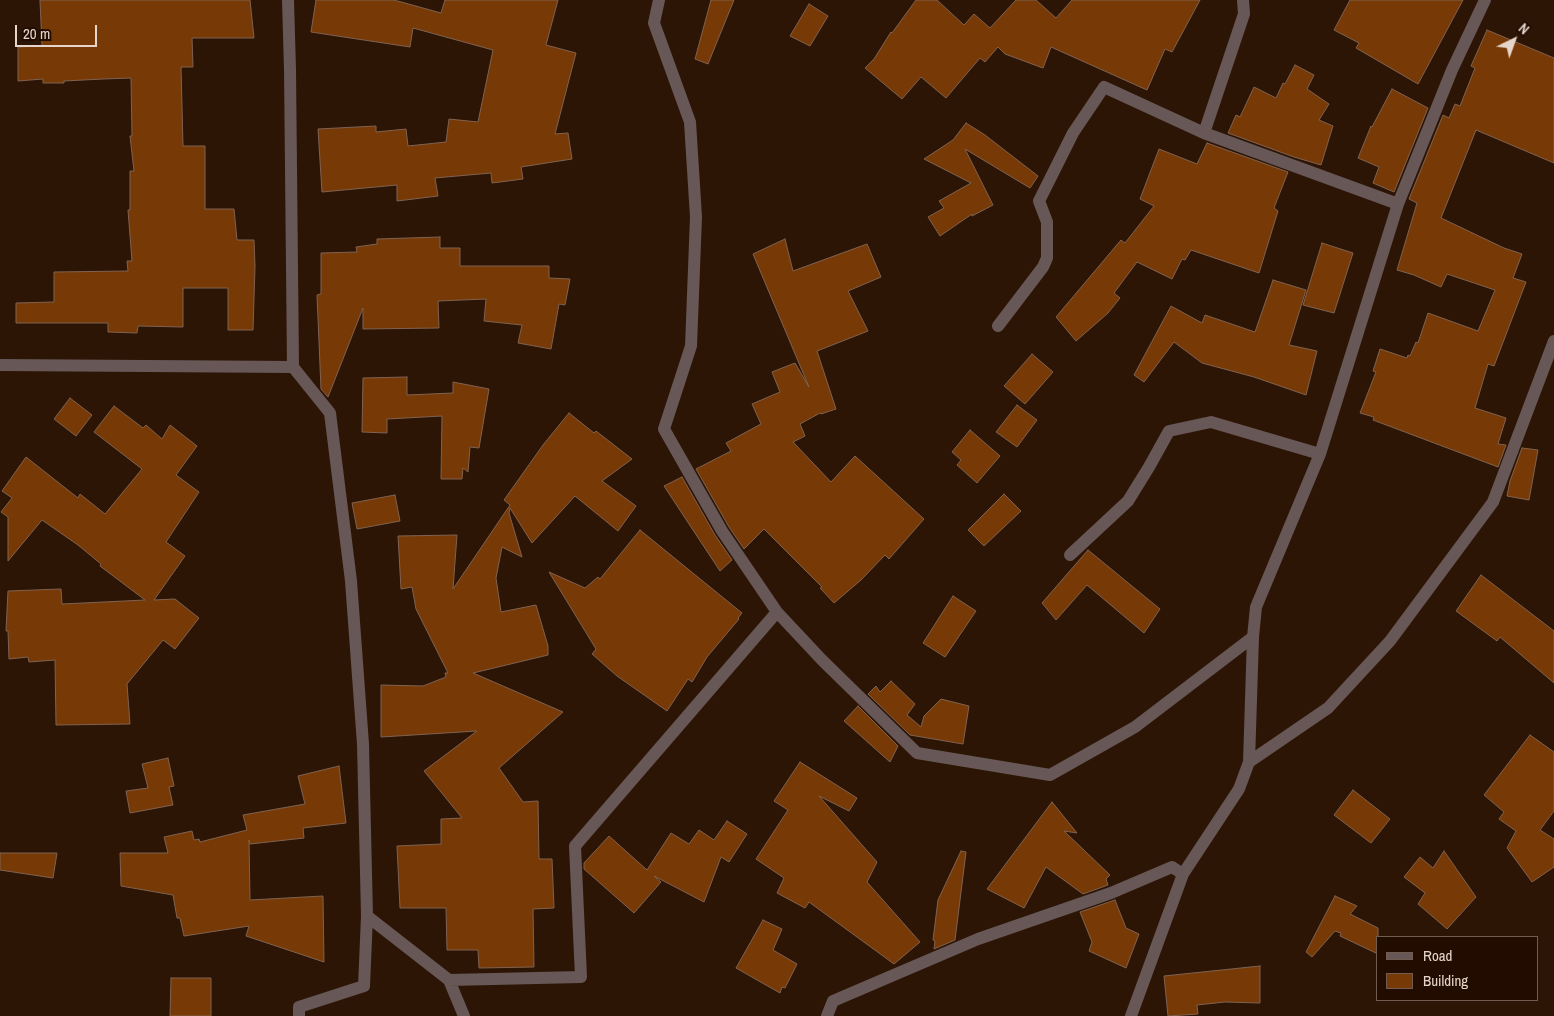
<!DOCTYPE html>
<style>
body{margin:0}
#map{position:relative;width:1554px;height:1016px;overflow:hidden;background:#2d1505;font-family:"Archivo Narrow",sans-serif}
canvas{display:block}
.legend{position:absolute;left:1376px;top:936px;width:162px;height:65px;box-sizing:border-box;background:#220c00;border:1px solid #705c51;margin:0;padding:6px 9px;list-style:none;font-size:15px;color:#e6d5cb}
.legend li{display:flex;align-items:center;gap:10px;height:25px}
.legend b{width:25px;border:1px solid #705c51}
.north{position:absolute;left:1489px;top:15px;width:50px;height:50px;-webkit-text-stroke:4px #220c00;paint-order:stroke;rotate:42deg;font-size:14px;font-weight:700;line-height:20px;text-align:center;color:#e6d5cb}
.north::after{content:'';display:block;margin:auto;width:18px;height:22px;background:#e6d5cb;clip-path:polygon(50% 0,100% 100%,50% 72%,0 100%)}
.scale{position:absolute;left:15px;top:25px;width:82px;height:22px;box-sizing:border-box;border:2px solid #e6d5cb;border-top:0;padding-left:6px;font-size:15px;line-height:18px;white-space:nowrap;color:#e6d5cb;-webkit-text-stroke:4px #220c00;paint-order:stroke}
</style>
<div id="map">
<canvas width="1554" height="1016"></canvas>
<ul class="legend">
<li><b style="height:6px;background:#675757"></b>Road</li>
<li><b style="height:14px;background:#773a07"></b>Building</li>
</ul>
<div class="north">N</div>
<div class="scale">20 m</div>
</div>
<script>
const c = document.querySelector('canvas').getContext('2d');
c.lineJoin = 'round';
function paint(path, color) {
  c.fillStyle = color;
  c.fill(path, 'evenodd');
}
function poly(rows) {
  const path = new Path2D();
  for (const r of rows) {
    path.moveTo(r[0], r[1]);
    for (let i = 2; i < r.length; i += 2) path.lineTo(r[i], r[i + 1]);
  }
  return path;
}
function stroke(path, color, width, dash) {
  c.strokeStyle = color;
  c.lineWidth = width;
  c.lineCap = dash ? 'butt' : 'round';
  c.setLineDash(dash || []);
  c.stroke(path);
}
const building = poly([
 [40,0,250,0,254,38,192,38,193,67,181,67,183,146,205,146,205,209,234,209,237,240,254,240,255,266,253,330,228,330,228,288,183,288,183,327,138,326,137,333,108,332,108,323,16,323,16,303,54,302,54,272,128,271,127,261,132,261,128,210,130,210,130,171,134,171,130,136,132,136,131,78,103,79,64,81,64,83,43,83,43,79,18,81,18,47,42,46,40,0],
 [316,0,394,0,441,13,445,0,558,0,546,45,576,53,555,134,568,133,572,159,521,167,523,179,492,183,491,173,435,178,438,196,397,201,397,185,322,192,318,129,376,126,376,132,406,129,408,146,446,142,449,119,478,122,493,50,413,28,410,47,311,32,316,0],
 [711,0,734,0,708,64,695,59,711,0],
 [916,0,937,0,964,25,974,14,990,28,1016,0,1036,0,1056,18,1072,0,1200,0,1172,52,1165,49,1147,90,1051,47,1043,68,1005,54,998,47,985,62,980,58,946,98,921,77,902,99,865,68,874,59,891,32,892,33,916,0],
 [1350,0,1463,0,1418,84,1356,48,1359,43,1334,30,1350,0],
 [809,4,828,16,810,46,790,36,809,4],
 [1487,30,1554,58,1554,163,1476,130,1441,218,1504,248,1522,254,1513,278,1526,282,1494,366,1488,364,1475,408,1506,418,1498,444,1506,445,1498,467,1373,420,1374,417,1360,413,1376,372,1373,371,1380,349,1407,358,1408,355,1410,356,1416,342,1418,343,1428,313,1478,331,1495,290,1447,274,1441,287,1414,275,1397,270,1417,203,1409,199,1443,115,1449,118,1455,104,1460,106,1475,68,1471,66,1487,30],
 [1295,65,1314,75,1307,89,1329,104,1319,120,1333,126,1321,165,1294,157,1228,133,1236,115,1240,117,1254,87,1276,98,1283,83,1285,84,1295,65],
 [1392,89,1428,108,1394,192,1373,183,1379,167,1358,158,1371,126,1372,127,1392,89],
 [966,123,985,135,1038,176,1030,188,965,149,993,205,972,216,972,214,940,236,928,217,944,208,939,201,971,183,924,159,953,140,966,123],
 [1207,143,1288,172,1274,208,1278,211,1259,273,1191,250,1185,260,1182,259,1172,279,1137,262,1114,293,1120,298,1108,313,1076,341,1056,317,1121,240,1125,243,1154,206,1140,199,1159,149,1197,164,1207,143],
 [440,237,440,248,460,248,460,266,549,266,549,278,570,279,565,305,559,304,551,349,518,343,522,325,484,321,486,299,438,301,439,328,363,329,363,308,328,397,321,389,317,295,321,294,321,253,357,252,356,247,377,244,377,239,440,237],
 [785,239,793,271,867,244,881,277,848,291,868,331,817,351,836,409,821,414,820,413,800,424,805,436,793,442,831,482,855,456,924,519,889,559,885,555,861,580,834,603,820,588,822,587,764,529,744,549,729,527,696,469,731,451,726,443,761,424,752,404,780,392,772,372,795,363,809,387,753,254,785,239],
 [1322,243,1353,253,1334,313,1303,305,1322,243],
 [1273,280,1306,290,1289,345,1317,351,1306,395,1254,377,1202,363,1174,342,1144,382,1134,375,1171,306,1202,323,1205,315,1255,332,1273,280],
 [1032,354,1053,372,1025,404,1004,386,1032,354],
 [407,377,407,395,453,393,453,382,489,389,479,448,470,447,468,472,463,468,462,479,441,479,442,416,387,419,387,433,362,432,363,378,407,377],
 [70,398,92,415,76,436,54,419,70,398],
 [1017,405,1037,420,1017,447,996,432,1017,405],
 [114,406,143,428,146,425,162,439,170,425,197,446,176,475,199,492,166,542,185,556,154,600,175,599,199,618,175,649,163,640,127,684,130,724,56,725,55,660,29,662,28,657,9,659,8,631,6,631,8,591,61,589,62,604,145,600,100,566,101,564,78,545,42,520,8,561,8,517,1,512,12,498,2,491,26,457,78,498,80,494,105,514,142,469,94,432,114,406],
 [569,413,594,433,596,431,632,459,602,481,636,506,618,531,575,496,532,543,510,508,509,513,522,557,502,547,496,578,501,612,536,605,548,646,548,655,473,673,563,712,499,768,523,802,538,801,539,859,552,859,554,908,533,909,534,967,479,968,478,950,447,950,446,908,400,908,397,846,441,844,441,819,462,818,424,771,477,731,381,737,381,685,423,686,446,677,445,673,448,673,416,609,412,587,401,589,398,536,457,535,453,589,510,505,504,500,543,445,569,413],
 [970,430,1000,456,977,483,957,465,961,460,952,452,970,430],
 [1522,448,1538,450,1529,500,1507,496,1510,481,1522,448],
 [682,477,715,535,732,560,720,571,664,486,682,477],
 [1004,494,1021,511,984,546,968,530,1004,494],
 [395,495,400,521,357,529,352,503,395,495],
 [640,530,742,613,738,618,739,619,707,657,692,682,688,679,667,711,617,676,592,654,596,649,549,572,585,588,598,577,600,579,640,530],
 [1088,550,1160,609,1144,633,1087,585,1056,620,1042,603,1088,550],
 [1481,575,1554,631,1554,683,1500,637,1497,641,1456,611,1481,575],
 [953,596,976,611,945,657,923,643,953,596],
 [891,681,915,704,907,715,921,727,924,716,941,699,969,706,963,744,910,735,868,694,876,686,880,692,891,681],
 [858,706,898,746,890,762,844,721,858,706],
 [1530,735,1554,752,1554,811,1540,830,1554,839,1554,867,1532,882,1507,848,1516,831,1499,819,1504,812,1484,795,1530,735],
 [168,758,174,786,169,787,173,805,130,813,126,791,148,788,142,764,168,758],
 [800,762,857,798,849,811,819,796,877,862,867,882,920,942,894,964,809,902,805,908,777,893,784,878,756,859,788,810,774,801,800,762],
 [339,766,346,823,303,828,304,838,250,844,249,840,250,900,323,896,324,962,246,936,249,926,184,936,180,918,177,918,173,895,121,886,120,853,168,853,164,837,192,831,194,840,199,839,200,842,247,830,243,815,305,804,298,776,339,766],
 [1353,790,1390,819,1371,843,1334,815,1353,790],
 [1052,802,1077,833,1064,831,1110,875,1106,879,1108,885,1083,894,1046,867,1024,908,987,889,1052,802],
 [727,821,747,834,729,862,721,857,704,902,654,876,661,882,634,913,584,869,584,863,609,836,647,870,671,833,689,844,699,830,714,840,727,821],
 [961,851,966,852,955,940,934,949,935,941,933,940,938,900,961,851],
 [1444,851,1476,897,1447,929,1418,904,1425,893,1404,877,1420,857,1433,868,1444,851],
 [0,853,57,853,53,878,0,870,0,853],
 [1335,896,1357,906,1350,914,1378,928,1378,954,1340,936,1341,933,1335,931,1312,957,1306,952,1335,896],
 [1115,900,1126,928,1139,934,1126,968,1089,951,1092,942,1080,912,1115,900],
 [763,920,782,929,773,950,797,964,785,988,782,987,780,993,736,968,763,920],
 [1260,966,1260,1003,1225,1002,1197,1005,1198,1014,1168,1016,1164,976,1260,966],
 [171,978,211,978,211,1016,170,1016,171,978]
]);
paint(building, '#773a07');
stroke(building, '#806250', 1);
stroke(poly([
 [288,0,290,69,293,367,330,413,351,581,363,744,367,916,364,986,299,1007,299,1016],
 [1243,0,1244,14,1204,133,1398,204],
 [998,326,1043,267,1047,258,1047,222,1039,201,1073,133,1104,87,1204,133],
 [0,365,293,367],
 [1070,555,1128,501,1149,467,1169,431,1211,422,1320,454],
 [777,612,822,660,917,753,1050,775,1135,727,1253,637],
 [1249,762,1328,708,1390,641,1493,502,1554,341],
 [367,916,449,980,464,1016],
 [449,980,581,977,575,846,777,612,722,531,664,429,691,346,696,217,690,122,654,23,659,0],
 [827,1016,833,1001,978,939,1111,893,1172,867,1183,874],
 [1131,1016,1183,874,1239,789,1249,762,1253,637,1256,607,1320,454,1398,204,1452,70,1485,0]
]), '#675757', 12);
</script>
